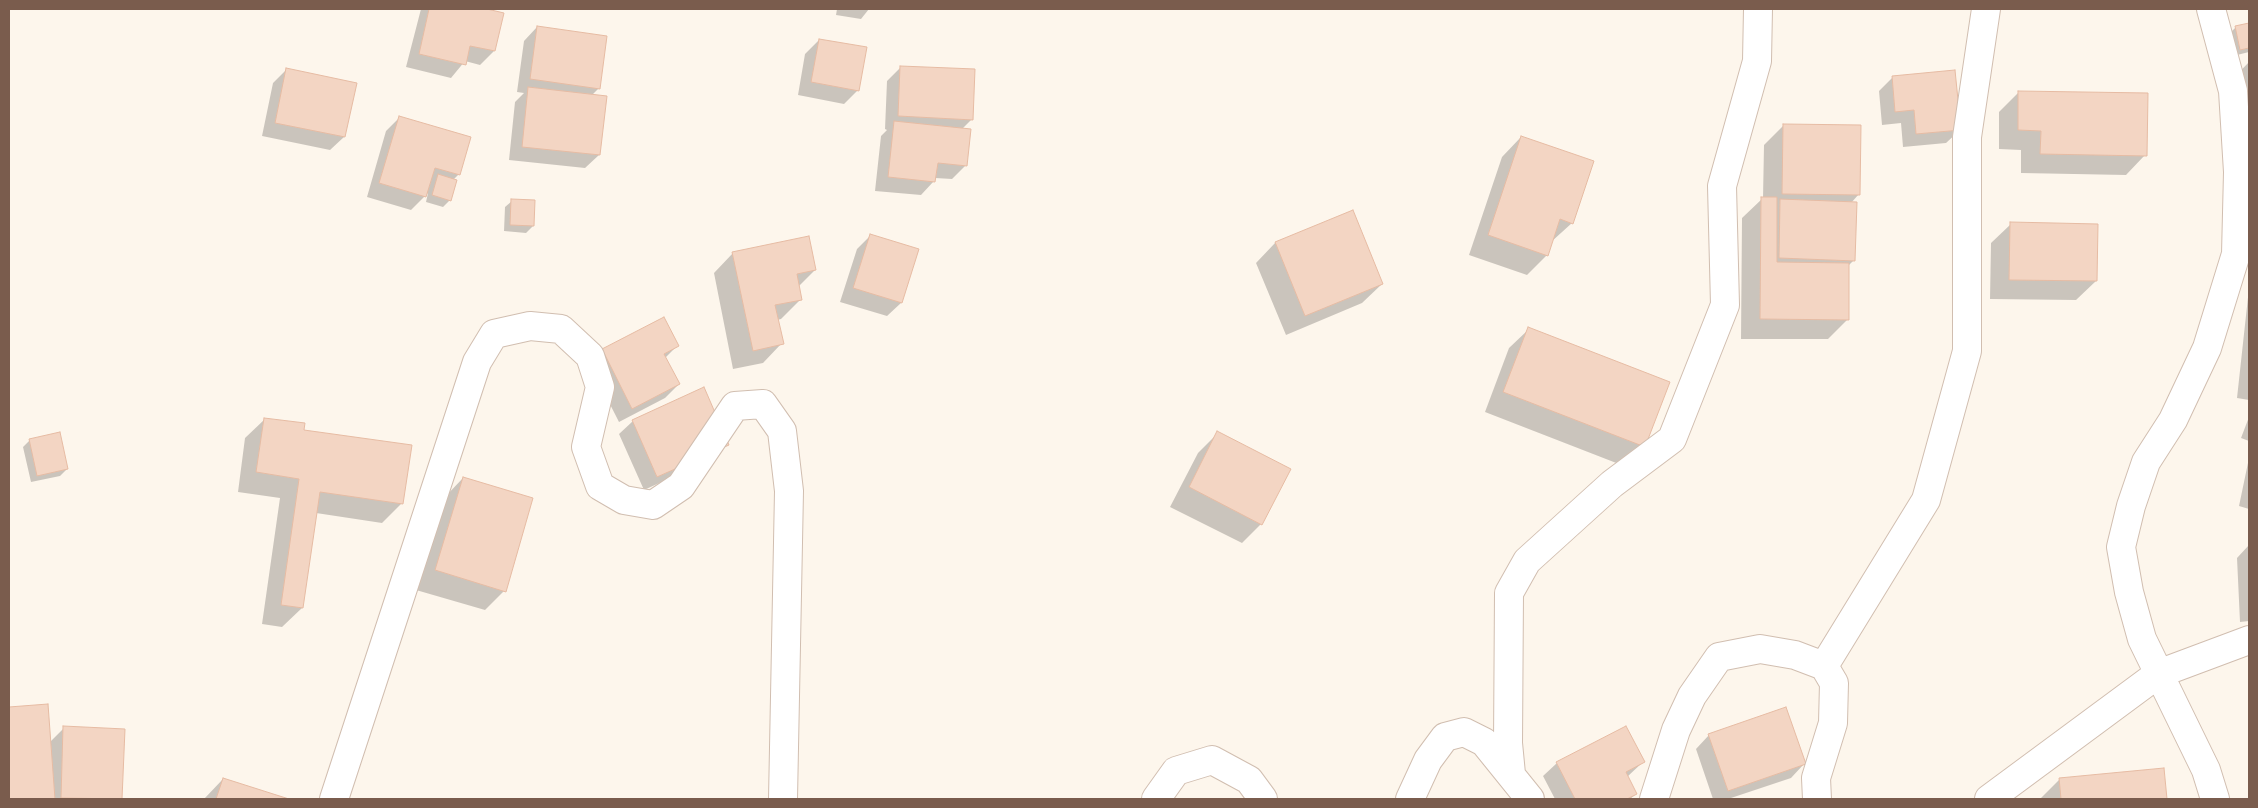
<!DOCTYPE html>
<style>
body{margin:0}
#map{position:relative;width:2258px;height:808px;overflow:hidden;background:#fdf6ec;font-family:Helvetica,sans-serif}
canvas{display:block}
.frame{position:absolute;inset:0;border:10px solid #7a5c4d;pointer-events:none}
</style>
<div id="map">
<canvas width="2258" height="808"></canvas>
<div class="frame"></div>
</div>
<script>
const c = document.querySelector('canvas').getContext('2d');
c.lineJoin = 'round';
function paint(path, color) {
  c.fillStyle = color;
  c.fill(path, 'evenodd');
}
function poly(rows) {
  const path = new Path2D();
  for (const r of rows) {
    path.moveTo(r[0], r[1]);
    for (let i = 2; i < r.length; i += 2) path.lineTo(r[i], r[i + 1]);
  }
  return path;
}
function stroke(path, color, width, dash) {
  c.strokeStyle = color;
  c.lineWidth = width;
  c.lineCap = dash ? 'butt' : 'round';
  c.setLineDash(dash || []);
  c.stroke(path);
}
paint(poly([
 [421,9,481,9,502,14,494,51,480,65,465,61,451,78,406,67],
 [837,9,869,9,861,19,836,15],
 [2249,25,2249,52,2233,56,2229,34,2236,27],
 [537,27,599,88,592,95,599,155,585,168,509,160,515,102,524,93,517,92,524,41],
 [819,40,858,90,844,104,798,95,805,54],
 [2249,62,2249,261,2239,262,2227,85],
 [901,67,972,119,962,129,965,166,952,179,935,178,934,181,921,195,875,191,881,136,887,130,885,129,887,81],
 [287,69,355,83,344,137,330,150,262,136,273,83],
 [1893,77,1960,130,1946,143,1903,147,1901,123,1882,125,1879,91],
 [2019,92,2145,155,2126,175,2021,173,2021,150,1999,149,1999,112],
 [400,117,459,174,453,180,455,181,449,201,443,207,426,202,428,193,411,210,367,197,386,131],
 [1784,125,1859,194,1851,203,1854,260,1848,266,1848,319,1828,339,1741,339,1742,218,1763,198,1764,145],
 [1521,137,1572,223,1551,242,1547,255,1527,275,1469,255,1502,157],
 [512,201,533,226,526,233,504,231,505,207],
 [1352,211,1382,284,1362,303,1286,335,1256,263,1275,243],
 [2011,224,2096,281,2076,300,1990,299,1991,243],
 [871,235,901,303,887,316,840,302,857,249],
 [733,253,815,270,798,287,801,299,781,319,777,320,782,343,763,363,733,369,714,273],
 [2249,288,2249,400,2237,398],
 [1529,329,1644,446,1624,466,1485,412,1509,348],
 [677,346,665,358,679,384,665,398,619,422,589,363,603,350],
 [2249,417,2249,441,2241,438],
 [265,419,303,431,402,503,382,523,316,513,302,608,282,627,262,624,280,498,238,492,245,438],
 [633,421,728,444,714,458,644,490,619,434],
 [1218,433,1261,524,1242,543,1170,507,1198,453],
 [30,440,67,469,60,476,31,482,23,447],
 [2249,458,2249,509,2239,506],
 [463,478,504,591,485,610,416,590,444,498],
 [2249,545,2249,621,2240,622,2237,558],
 [47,706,50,742,64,728,123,730,121,799,9,799,9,709],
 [1709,735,1804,764,1791,778,1728,799,1713,799,1696,749],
 [1643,762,1627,777,1636,794,1630,799,1555,799,1543,776,1557,763],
 [2163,769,2166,799,2040,799,2060,779],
 [223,779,285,799,204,799]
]), '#0003');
const building = poly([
 [429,9,487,9,504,13,495,51,470,46,466,65,419,54,429,9],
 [2249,23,2249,48,2240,50,2235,26,2249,23],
 [537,26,607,36,600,89,530,79,537,26],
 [819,39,867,47,859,91,811,82,819,39],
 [900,66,975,69,973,120,898,116,900,66],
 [286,68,357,83,345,137,275,123,286,68],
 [1955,70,1961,130,1916,134,1914,110,1895,112,1892,76,1955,70],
 [528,87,607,96,600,155,522,147,528,87],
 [2018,91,2148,93,2147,156,2040,154,2041,131,2018,130,2018,91],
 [399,116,471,137,460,175,435,168,426,197,379,183,399,116],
 [894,121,971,129,967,166,938,163,935,182,888,177,894,121],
 [1783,124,1861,125,1860,195,1782,194,1783,124],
 [1521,136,1594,161,1573,224,1560,219,1548,256,1488,235,1521,136],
 [438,174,457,180,451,201,432,195,438,174],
 [1761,197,1777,197,1777,262,1849,263,1849,320,1760,319,1761,197],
 [511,199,535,200,534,226,510,225,511,199],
 [1780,199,1857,202,1855,261,1779,258,1780,199],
 [1353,210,1383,284,1305,316,1275,242,1353,210],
 [2010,222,2098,224,2097,281,2009,280,2010,222],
 [870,234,919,249,902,303,853,288,870,234],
 [809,236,816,270,797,274,802,300,775,305,784,344,753,351,732,252,809,236],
 [664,317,679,346,664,354,680,384,632,409,602,349,664,317],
 [1528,327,1670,382,1645,447,1503,392,1528,327],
 [704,387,729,445,657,477,632,420,704,387],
 [264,418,305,423,304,430,412,445,403,504,320,492,303,608,281,605,299,479,256,472,264,418],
 [1217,431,1291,469,1262,525,1189,487,1217,431],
 [60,432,68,469,37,476,29,439,60,432],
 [463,477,533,498,506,592,435,570,463,477],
 [48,704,55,799,9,799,9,707,48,704],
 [1786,707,1806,764,1728,791,1708,734,1786,707],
 [63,726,125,729,122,799,61,798,63,726],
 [1626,726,1645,762,1626,772,1637,794,1627,799,1575,799,1556,762,1626,726],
 [2164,768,2167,799,2061,799,2059,778,2164,768],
 [223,778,289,799,216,799,223,778]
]);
paint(building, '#f3d5c3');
stroke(building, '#e6bba3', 1);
const street = poly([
 [2211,9,2233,91,2238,172,2236,254,2207,348,2173,420,2146,462,2131,506,2121,547,2129,592,2142,639,2206,770,2215,799],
 [1824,666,1926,500,1967,351,1967,137,1986,9],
 [1511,774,1508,743,1509,593,1527,561,1612,484,1672,439,1725,305,1722,186,1757,61,1758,9],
 [334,799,477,362,494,334,530,326,561,329,590,356,600,387,586,447,600,486,624,500,653,505,681,486,735,406,763,404,782,431,789,491,783,799],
 [1156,799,1176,771,1212,760,1249,780,1263,799],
 [1410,799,1428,760,1445,737,1464,732,1484,742,1530,799],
 [1654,799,1676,730,1692,696,1719,657,1760,649,1795,655,1824,666,1834,683,1833,723,1816,778,1817,799],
 [1989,799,2158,674,2249,640]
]);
stroke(street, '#d1beb0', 30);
stroke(street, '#fff', 28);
</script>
